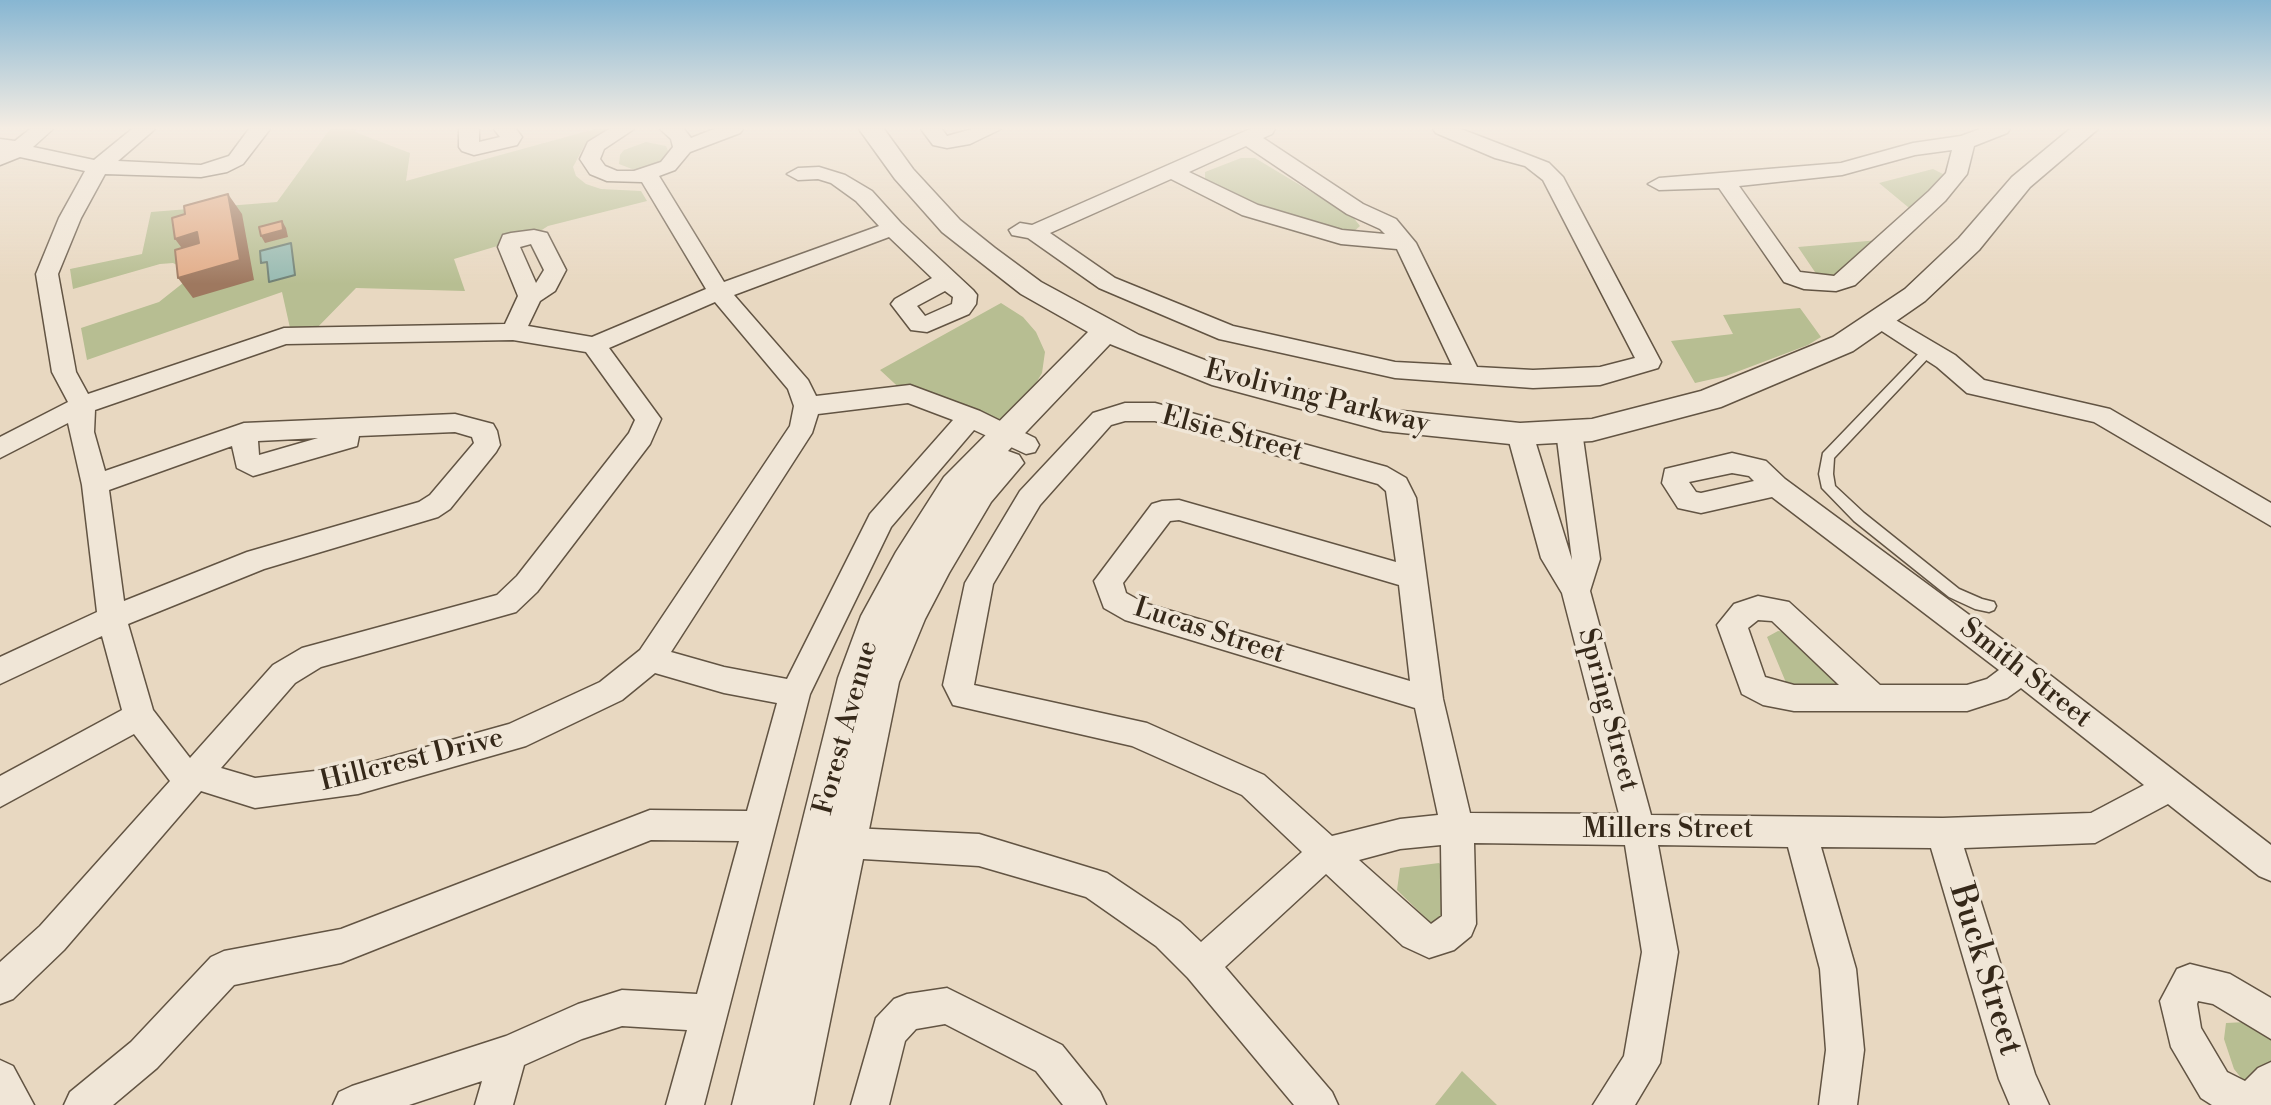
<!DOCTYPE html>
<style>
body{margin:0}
canvas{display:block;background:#e8d8c1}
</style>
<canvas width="2271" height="1105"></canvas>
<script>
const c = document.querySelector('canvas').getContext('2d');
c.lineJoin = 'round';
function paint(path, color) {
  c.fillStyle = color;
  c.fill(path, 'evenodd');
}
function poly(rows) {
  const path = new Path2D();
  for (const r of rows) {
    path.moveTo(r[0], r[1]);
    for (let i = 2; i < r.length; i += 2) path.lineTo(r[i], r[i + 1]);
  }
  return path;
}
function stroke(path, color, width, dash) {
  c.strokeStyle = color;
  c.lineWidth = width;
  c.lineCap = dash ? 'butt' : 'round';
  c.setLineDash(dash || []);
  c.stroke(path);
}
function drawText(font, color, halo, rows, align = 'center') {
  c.font = font + ' "Libre Bodoni",serif';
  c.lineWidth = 7;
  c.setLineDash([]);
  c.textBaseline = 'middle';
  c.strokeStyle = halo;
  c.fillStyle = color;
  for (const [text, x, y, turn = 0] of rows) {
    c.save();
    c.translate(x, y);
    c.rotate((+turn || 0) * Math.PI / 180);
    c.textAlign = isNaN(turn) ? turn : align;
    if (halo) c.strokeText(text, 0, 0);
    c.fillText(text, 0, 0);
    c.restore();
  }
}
paint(poly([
 [330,129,357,129,355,132,410,153,406,181,595,129,618,129,584,146,573,167,576,176,586,184,601,189,641,191,647,201,548,226,534,235,454,259,465,291,356,288,311,334,292,337,282,292,87,360,81,328,159,302,183,283,181,267,173,263,160,264,73,289,70,269,142,254,151,212,277,202],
 [646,142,666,146,670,155,662,164,637,171,619,164,620,155,624,150],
 [1241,158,1255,158,1353,217,1360,226,1352,233,1266,209,1205,180,1205,172],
 [1933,169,1943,174,1944,181,1914,212,1879,183],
 [1891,239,1845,278,1817,275,1798,247],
 [1001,303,1023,317,1036,332,1045,352,1042,373,1030,393,996,424,907,395,880,370],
 [1800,308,1821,337,1808,345,1726,376,1695,383,1671,341,1733,334,1723,315],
 [1778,631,1794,633,1847,683,1846,694,1787,685,1767,637],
 [1439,863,1455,877,1448,921,1431,923,1397,890,1400,868],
 [2246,1022,2271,1033,2271,1095,2246,1084,2234,1069,2224,1039,2226,1023],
 [1462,1071,1497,1105,1435,1105]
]), '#b7be92');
const water = poly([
 [291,243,295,275,269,282,267,262,261,263,260,251,291,243]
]);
paint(water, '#97bab1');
stroke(water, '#708074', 2);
const service = poly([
 [1929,346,1935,350,1933,353,1834,458,1833,474,1835,486,1864,513,1959,589,1982,599,1994,602,1996,606,1994,610,1989,612,1975,609,1949,597,1854,521,1822,488,1819,474,1823,453,1925,347,1929,346]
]);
const minor = poly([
 [30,129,53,129,33,147,94,160,132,129,155,129,118,161,201,165,229,156,249,129,270,129,243,164,227,172,201,177,105,174,81,218,58,274,76,372,88,394,284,328,505,324,518,296,498,247,503,235,511,233,534,230,547,233,566,270,555,291,540,301,528,326,592,337,706,289,642,182,607,181,590,174,580,159,588,142,609,129,634,129,604,149,600,159,605,166,617,171,634,171,661,162,673,147,671,139,660,129,684,129,691,138,714,129,743,129,740,133,690,152,675,170,659,176,724,282,879,226,856,201,831,183,818,179,798,180,787,174,798,168,819,167,845,175,872,191,901,223,973,290,977,295,976,304,969,314,927,332,911,330,891,304,895,299,932,278,889,237,734,295,808,380,816,396,910,385,980,411,1035,438,1039,445,1035,452,1026,454,974,430,891,527,810,694,704,1105,666,1105,687,1030,622,1026,582,1039,524,1065,513,1105,475,1105,482,1081,409,1105,333,1105,339,1092,352,1086,506,1036,578,1004,622,990,697,994,739,841,651,840,341,963,234,985,157,1068,113,1105,64,1105,70,1092,131,1042,211,957,224,951,341,929,650,810,747,811,777,703,724,693,655,673,622,700,526,746,358,794,255,808,201,791,64,950,13,999,0,1004,0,962,40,926,170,781,134,734,0,807,0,776,122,710,102,636,0,684,0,657,97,612,82,485,68,423,0,458,0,437,68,402,52,372,36,274,59,218,85,171,20,157,0,165,0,139,15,141,30,129],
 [531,244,544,270,536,283,520,247,531,244],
 [945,291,953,297,952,304,925,316,917,306,945,291],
 [715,302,788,389,794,406,790,426,640,650,600,682,509,724,358,766,255,778,221,768,295,683,321,667,516,612,537,592,650,444,661,419,609,348,715,302],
 [513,340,586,352,635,420,629,433,517,576,497,595,302,648,273,665,190,758,153,710,128,624,264,569,438,517,450,509,496,452,500,445,497,431,493,424,455,414,244,423,105,471,94,432,95,410,286,344,513,340],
 [908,403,953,420,870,514,787,679,724,667,671,652,812,433,818,414,908,403],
 [455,432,472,437,474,443,430,495,419,502,247,552,124,601,109,490,232,446,237,468,253,476,357,446,359,436,455,432],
 [318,438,259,455,258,441,318,438],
 [459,129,479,129,479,142,500,137,494,129,516,129,522,137,517,145,474,155,462,151,459,147,459,129],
 [921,129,942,129,947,136,972,129,1001,129,970,144,947,148,933,145,921,129],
 [1250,129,1275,129,1272,134,1263,138,1363,204,1396,219,1416,243,1477,367,1533,370,1600,367,1635,358,1543,180,1525,166,1495,158,1436,133,1433,129,1461,129,1549,163,1563,177,1661,362,1658,368,1600,385,1533,388,1395,378,1219,339,1099,288,1028,238,1012,235,1009,230,1020,223,1032,225,1250,129],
 [1246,146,1347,214,1380,229,1385,234,1342,230,1258,205,1189,172,1246,146],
 [1171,179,1242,215,1341,244,1397,249,1452,365,1395,362,1233,326,1115,278,1050,233,1171,179],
 [1980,129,2010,129,2007,133,1974,146,1967,174,1945,201,1855,285,1836,291,1804,289,1784,282,1719,188,1659,190,1648,184,1659,178,1841,163,1913,143,1961,136,1980,129],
 [1952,150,1946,173,1929,191,1834,276,1800,272,1739,186,1842,175,1915,155,1952,150],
 [1882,312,1955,355,1984,380,2110,409,2271,503,2271,526,2094,422,1967,393,1937,367,1874,326,1870,320,1874,314,1882,312],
 [1125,403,1155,403,1387,467,1406,478,1416,498,1443,699,1470,813,1619,814,1562,593,1541,558,1507,434,1511,427,1520,425,1529,427,1533,434,1572,560,1556,431,1560,424,1569,422,1578,424,1582,431,1600,559,1590,591,1651,815,1943,818,2091,813,2144,785,2021,688,2007,698,1967,711,1794,711,1763,705,1742,694,1717,625,1734,604,1758,596,1789,602,1880,685,1967,685,1987,679,1999,670,1772,497,1701,513,1678,508,1662,483,1665,469,1732,453,1766,461,1785,479,2033,662,2271,845,2271,881,2259,876,2168,804,2095,843,1964,848,2035,1074,2049,1105,2010,1105,1999,1079,1931,848,1821,847,1856,969,1864,1050,1857,1105,1819,1105,1826,1050,1820,969,1788,847,1658,845,1678,952,1660,1063,1635,1105,1593,1105,1624,1056,1642,952,1625,845,1474,843,1476,924,1471,936,1454,950,1429,958,1403,946,1326,874,1225,967,1332,1092,1338,1105,1294,1105,1188,978,1156,946,1086,897,979,866,830,857,818,853,813,842,818,831,830,827,979,834,1107,873,1180,922,1201,942,1302,852,1242,795,1132,746,953,705,943,685,965,583,1020,491,1093,413,1125,403],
 [1125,421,1155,421,1378,484,1386,491,1396,562,1179,500,1162,501,1152,504,1094,581,1104,608,1125,620,1415,708,1438,815,1400,819,1332,836,1264,775,1147,723,974,685,993,584,1040,505,1111,425,1125,421],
 [1732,473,1749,476,1754,481,1701,493,1696,492,1689,482,1732,473],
 [1179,520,1399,585,1410,681,1144,603,1126,593,1123,583,1170,521,1179,520],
 [1758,620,1772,621,1839,685,1794,685,1765,677,1748,628,1758,620],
 [1441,845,1442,916,1431,924,1359,860,1400,849,1441,845],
 [2190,964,2230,974,2271,998,2271,1039,2213,1004,2198,1001,2197,1004,2201,1028,2227,1072,2245,1081,2258,1068,2271,1062,2271,1105,2212,1105,2201,1098,2171,1047,2160,1001,2177,969,2190,964],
 [947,988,1062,1045,1100,1092,1106,1105,1063,1105,1036,1071,945,1024,916,1029,905,1041,889,1105,851,1105,876,1018,894,999,907,994,947,988],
 [0,1060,13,1066,34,1105,0,1105,0,1060]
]);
const tertiary = poly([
 [859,129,884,129,913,169,960,220,995,248,1041,282,1139,335,1231,370,1383,409,1520,423,1592,419,1701,391,1833,337,1905,289,1959,238,2012,177,2070,129,2098,129,2030,187,1979,250,1925,301,1853,351,1721,407,1592,441,1520,445,1383,431,1212,385,1110,344,1008,451,1019,455,1024,463,991,502,949,573,925,619,899,682,813,1105,732,1105,838,678,861,616,896,552,944,477,1088,332,1021,294,942,232,895,179,859,129]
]);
stroke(service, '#625443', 3);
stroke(minor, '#625443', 3);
stroke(tertiary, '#625443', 3);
paint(service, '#f0e6d7');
paint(minor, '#f0e6d7');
paint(tertiary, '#f0e6d7');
paint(poly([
 [228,194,242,214,254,280,193,298,178,278],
 [282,221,286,228,288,237,265,243,261,236],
 [197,232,211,253,190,259,175,239]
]), '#9e785f');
const building = poly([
 [228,194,240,260,178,278,175,250,199,243,197,232,175,239,172,218,185,214,184,206,228,194],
 [282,221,283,230,261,236,259,227,282,221]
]);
paint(building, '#e2ac88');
stroke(building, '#9e785f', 2);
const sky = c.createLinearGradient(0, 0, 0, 284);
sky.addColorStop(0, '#87b6d2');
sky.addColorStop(0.45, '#f5ede3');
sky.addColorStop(1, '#f5ede300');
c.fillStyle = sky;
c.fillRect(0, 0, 2271, 284);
drawText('28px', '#352819', '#f0e6d7', [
 ["Evoliving Parkway",1317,398,14],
 ["Elsie Street",1232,435,15],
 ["Lucas Street",1209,632,18],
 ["Smith Street",2025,674,38],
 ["Spring Street",1607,710,75],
 ["Forest Avenue",847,728,-75],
 ["Hillcrest Drive",412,761,-14],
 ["Millers Street",1668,830]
]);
drawText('34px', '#352819', '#f0e6d7', [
 ["Buck Street",1984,970,73]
]);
</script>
